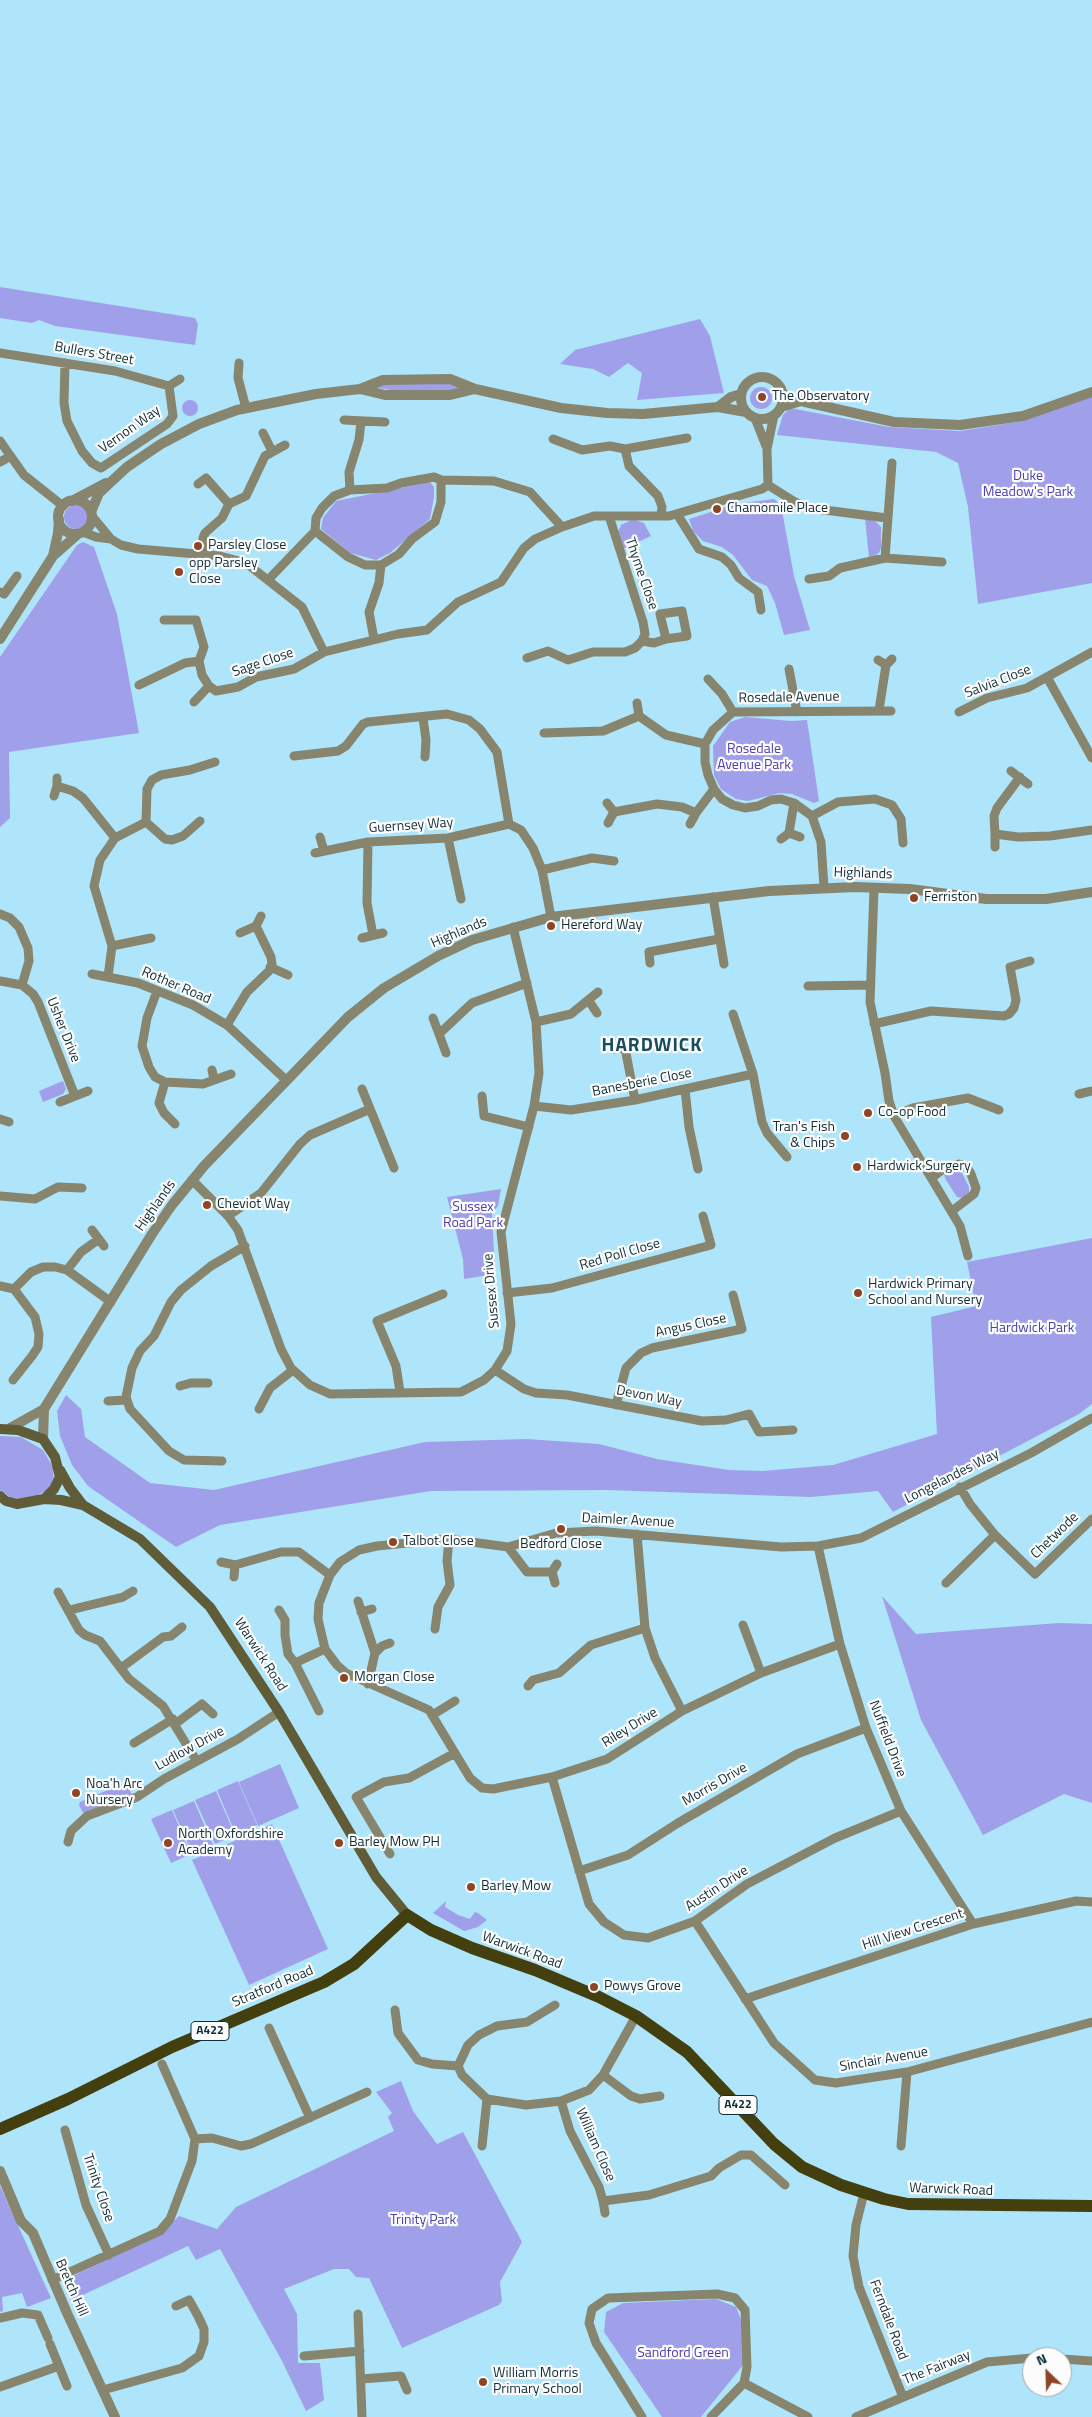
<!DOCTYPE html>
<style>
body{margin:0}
#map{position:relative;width:1092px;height:2417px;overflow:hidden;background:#aee5fa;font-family:"Titillium Web",sans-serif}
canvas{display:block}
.north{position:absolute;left:1022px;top:2347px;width:50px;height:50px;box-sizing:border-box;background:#fcfcfc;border:1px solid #9eaaae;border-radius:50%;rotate:336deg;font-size:14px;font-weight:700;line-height:20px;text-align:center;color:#112f39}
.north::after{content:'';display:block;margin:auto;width:18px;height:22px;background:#8d4525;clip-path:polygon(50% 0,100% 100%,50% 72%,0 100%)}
</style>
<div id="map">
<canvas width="1092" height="2417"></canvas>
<div class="north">N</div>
</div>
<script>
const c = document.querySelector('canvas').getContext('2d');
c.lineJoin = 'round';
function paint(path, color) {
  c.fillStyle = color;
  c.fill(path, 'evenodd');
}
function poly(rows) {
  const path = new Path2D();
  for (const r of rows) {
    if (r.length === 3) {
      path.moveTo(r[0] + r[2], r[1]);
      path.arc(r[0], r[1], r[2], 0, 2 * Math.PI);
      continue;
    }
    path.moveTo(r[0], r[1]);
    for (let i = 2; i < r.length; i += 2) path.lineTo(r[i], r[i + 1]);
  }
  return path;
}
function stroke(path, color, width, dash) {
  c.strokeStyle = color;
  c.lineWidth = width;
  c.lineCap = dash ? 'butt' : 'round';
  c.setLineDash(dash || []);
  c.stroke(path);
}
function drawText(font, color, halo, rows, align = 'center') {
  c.font = font + ' "Titillium Web",sans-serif';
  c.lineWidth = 4.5;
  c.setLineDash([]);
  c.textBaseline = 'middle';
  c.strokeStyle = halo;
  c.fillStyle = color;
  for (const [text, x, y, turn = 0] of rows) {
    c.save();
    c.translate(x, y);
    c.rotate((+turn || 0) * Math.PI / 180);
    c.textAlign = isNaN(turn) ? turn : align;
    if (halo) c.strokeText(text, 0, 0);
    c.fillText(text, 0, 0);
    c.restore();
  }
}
paint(poly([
 [0,287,195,318,198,324,195,345,55,326,39,320,32,323,0,318],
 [700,319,710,336,724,393,637,400,642,373,628,363,609,377,593,369,560,364,575,350],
 [443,382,462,389,453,393,404,392,372,387,380,383],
 [761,398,11],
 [1092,396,1092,583,978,604,968,507,958,463,936,452,777,435,783,415,790,408,889,427,960,431,1023,421],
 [190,408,8],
 [430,482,434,487,434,497,430,519,390,553,376,560,350,553,321,529,323,518,336,501],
 [774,499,781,505,794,576,810,630,784,635,775,603,767,586,752,580,733,555,722,547,703,541,693,531,689,519,736,504],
 [76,517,12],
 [633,519,644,523,651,536,621,550,618,532,621,525],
 [865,519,875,521,881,527,881,548,879,553,872,557,869,557],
 [83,542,94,547,117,614,139,733,9,752,10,818,0,827,0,657,77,545],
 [745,717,791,721,807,720,819,801,814,803,792,794,780,793,748,801,736,799,721,789,714,775,713,746,730,722],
 [63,1081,66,1089,63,1094,43,1102,39,1091],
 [952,1169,962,1173,969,1187,969,1192,963,1198,957,1197,946,1180,944,1175],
 [501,1189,498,1206,492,1213,495,1274,464,1279,463,1259,447,1197],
 [1092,1238,1092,1404,1079,1414,893,1512,878,1491,811,1497,607,1490,431,1491,220,1525,176,1547,88,1486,72,1465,60,1436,57,1411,66,1395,81,1409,85,1437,150,1483,214,1490,425,1442,527,1439,599,1444,657,1459,729,1470,763,1471,833,1465,937,1434,931,1317,976,1306,967,1262],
 [0,1436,21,1437,43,1450,53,1467,54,1482,47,1490,30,1500,12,1498,0,1490],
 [882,1596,916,1634,1058,1623,1092,1624,1092,1803,1064,1794,983,1835,921,1720],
 [280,1764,299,1808,258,1826,239,1782],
 [238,1781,257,1825,236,1835,217,1790],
 [126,1782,132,1794,83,1813,79,1805,80,1802],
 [216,1791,235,1835,215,1844,195,1800],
 [194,1801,213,1845,193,1854,173,1810],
 [172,1810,191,1854,171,1863,151,1819],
 [272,1824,328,1949,249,1985,192,1860],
 [446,1901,445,1907,458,1915,470,1919,475,1912,478,1913,487,1920,478,1927,464,1931,433,1913],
 [401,2081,413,2111,437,2144,463,2132,522,2242,500,2282,502,2301,499,2305,402,2348,369,2278,356,2277,349,2269,334,2269,284,2289,297,2314,298,2363,320,2363,324,2400,306,2411,282,2361,220,2249,196,2260,188,2246,72,2300,67,2290,67,2279,163,2232,179,2216,217,2229,236,2207,394,2131,388,2117,392,2113,376,2092],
 [0,2186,51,2298,27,2307,22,2293,2,2297,3,2311,0,2312],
 [716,2299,736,2307,743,2325,744,2364,701,2417,662,2417,604,2332,606,2312,623,2303]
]), '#a0a0ea');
stroke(poly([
 [0,353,115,371,169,386],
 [65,363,64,403,67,421,82,451,92,463,101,468,167,424,173,416,169,386],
 [239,363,238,378,246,408],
 [169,386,180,379],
 [755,418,766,446],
 [344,420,385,422],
 [263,433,272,451],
 [553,439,582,450,610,446,625,449,687,438],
 [0,441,24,475,63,506],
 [625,449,629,466,658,496,662,507,661,516],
 [0,462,9,457],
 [198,484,206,478,229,504],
 [768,485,795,502,809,508,887,518],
 [350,490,349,472,359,440,361,421],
 [677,514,699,549,722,557,731,565,739,578,758,592,761,610],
 [92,516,111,539,121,545,138,549,220,556,246,563,302,607,324,652],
 [315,531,348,557,365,565,381,565,399,554,412,539,435,522,441,502,441,480],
 [83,532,96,537,111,539],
 [203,554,203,538,205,533,222,518,229,504,246,496,265,456,285,445],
 [885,558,892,463],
 [809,579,829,576,840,568,885,558,942,562],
 [268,580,315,531,316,518,322,508,334,496,350,490,387,488,401,483,434,477,441,480,494,481,530,492,562,527],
 [0,592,4,594,17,576],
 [164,620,196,620,204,647,199,661,202,675,209,686,216,691,238,687,256,677,294,669,324,652,398,634,427,630,458,602,501,582,524,548,535,539,562,527,594,516,669,516,762,489,768,485,767,449,774,415],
 [374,639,369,612,379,583,381,565],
 [642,641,654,643,666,639,660,614,682,611,687,636,666,639],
 [527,658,548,651,568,660,593,652,625,652,635,648,642,641,645,634,643,622,609,516],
 [878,660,886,665,892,659],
 [789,669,797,712],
 [1047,677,1092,758],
 [708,679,722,694,733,712],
 [139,685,185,663,199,661],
 [194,702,209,686],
 [637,703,639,716],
 [879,710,886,665],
 [959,712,987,698,1027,688,1092,652],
 [423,718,426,740,425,757],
 [544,733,603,731,639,716,666,735,705,744],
 [294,756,338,751,346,746,363,724,368,722,447,714,469,720,480,729,497,752,509,824,521,830,533,848,542,870,551,917],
 [1011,771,1028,784],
 [1020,777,997,808,994,816,995,834,1018,837,1050,836,1092,830],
 [57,786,73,791,83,798,115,838],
 [54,796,57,786,57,778],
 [607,803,614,812,608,823],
 [614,812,657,804,682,807,696,813,714,789],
 [812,816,838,802,875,799,892,805,901,819,903,843],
 [146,822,165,839,172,840,183,836,200,821],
 [690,824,696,813],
 [789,833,794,803],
 [995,834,995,847],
 [320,837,324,851],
 [448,838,461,899],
 [781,839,789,833,800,837],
 [368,842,367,903,373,935],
 [315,853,368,842,448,838,509,824],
 [542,870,592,858,614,861],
 [824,887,821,842,812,816,794,803,781,799,771,800,758,806,745,808,733,805,722,799,714,789,708,775,705,762,705,744,713,730,733,712,891,711],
 [874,889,870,1002,885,1073,889,1101,894,1116,960,1226,968,1256],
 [713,897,724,964],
 [0,914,10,918,19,927,28,948,29,961,22,985],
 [256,926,261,916],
 [362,938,383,933],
 [112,946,151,938],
 [650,963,649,952,719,939],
 [270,967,288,975],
 [92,974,138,983,193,1005,227,1025,286,1080],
 [108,977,112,946,94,886,100,860,115,838,146,822,147,789,152,780,161,775,190,770,215,762],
 [0,981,22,985,33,994,38,1002,75,1096],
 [808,986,870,985],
 [157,991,147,1018,142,1046,149,1067,155,1077,165,1082,159,1103,164,1113,175,1124],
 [589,1001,597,1013],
 [733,1014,753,1074,762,1122,767,1133,787,1157],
 [433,1018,439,1034,472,1003,527,983],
 [536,1022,571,1014,598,992],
 [874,1024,931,1011,1004,1016,1009,1014,1014,1008,1016,1000,1010,967,1030,961],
 [227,1025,247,992,269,971,272,964,271,957,256,926,240,933],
 [439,1034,446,1053],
 [625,1048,635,1100],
 [614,1049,635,1046],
 [212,1070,214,1080],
 [165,1082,203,1084,231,1074],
 [362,1089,394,1168],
 [685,1089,689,1127,698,1169],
 [1079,1094,1092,1091],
 [482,1096,484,1116,529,1127],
 [60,1102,88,1091],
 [534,1106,571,1110,635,1100,753,1074],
 [894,1116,913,1108,968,1098,999,1110],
 [0,1119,9,1122],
 [933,1177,942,1170,959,1164,966,1166,971,1174,976,1188,974,1194,952,1211],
 [192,1180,228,1216,238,1230,281,1349,291,1368,310,1385,330,1394,461,1392,484,1380,495,1370,507,1351,511,1324,501,1232,534,1106,539,1073,536,1022,513,927],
 [0,1196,35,1199,58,1187,82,1188],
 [228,1216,261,1193,300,1144,310,1135,370,1109],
 [92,1230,104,1246],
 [67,1270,81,1252,99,1239],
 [0,1286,14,1289,31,1272,43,1267,55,1267,67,1270,111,1302],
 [507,1293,552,1288,711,1245,703,1216],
 [495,1370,524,1389,536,1393,567,1395,702,1421,726,1420,749,1414,759,1432,793,1430],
 [13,1380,32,1356,38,1347,39,1334,35,1317,14,1289],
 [180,1386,191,1383,208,1383],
 [400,1392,396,1366,377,1321,443,1294],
 [108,1401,126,1400],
 [616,1405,626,1368,641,1353,652,1348,742,1329,733,1295],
 [259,1409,270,1388,293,1370],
 [222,1461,184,1460,169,1451,130,1409,126,1397,132,1368,140,1351,154,1336,171,1302,181,1290,211,1266,245,1246],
 [960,1487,970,1504,995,1535,1035,1574,1092,1519],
 [637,1534,645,1628,655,1658,682,1711],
 [818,1546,840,1644,866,1728,901,1811,973,1924],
 [508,1547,527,1572,552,1572],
 [221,1562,235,1565,281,1552,299,1552,330,1575],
 [234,1577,235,1565],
 [555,1583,552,1572,557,1564],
 [946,1583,995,1535],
 [58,1592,79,1630,85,1635,100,1641,129,1679,163,1706,196,1760],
 [358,1601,375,1653,368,1684],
 [69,1610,123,1597,133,1591],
 [279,1610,285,1620,285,1635,288,1654,295,1663,319,1711],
 [361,1612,372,1609],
 [743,1625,761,1673],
 [435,1629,438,1607,450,1585,447,1561,449,1539],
 [840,1644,761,1673,682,1711,607,1759,552,1777,493,1789,482,1788,470,1778,429,1710,346,1673,337,1665,325,1649,318,1619,319,1603,330,1575,340,1562,359,1550,377,1546,449,1539,508,1547,556,1533,596,1531,781,1547,818,1546,861,1538,1031,1453,1092,1418],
 [375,1653,382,1646,390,1643],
 [295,1663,325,1649],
 [121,1668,163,1637,171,1636,182,1627],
 [528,1686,533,1680,559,1673,591,1645,645,1628],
 [434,1714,455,1701],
 [175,1724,202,1704,213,1714],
 [134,1743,173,1719],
 [552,1777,589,1904,604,1922,624,1935,648,1938,695,1921,747,1884,835,1838,901,1811],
 [68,1842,71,1831,87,1816,137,1797,164,1779,238,1739,279,1712],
 [390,1854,356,1797,384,1782,409,1778,455,1753],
 [579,1871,628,1855,678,1823,797,1754,866,1728],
 [695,1921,774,2043,815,2080,836,2083,907,2072,1092,2022],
 [745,1999,973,1924,1076,1901,1092,1902],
 [395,2010,398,2033,418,2060,432,2064,458,2066,462,2075,487,2099,526,2105,561,2101,589,2090,603,2075,636,2016],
 [269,2028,310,2118],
 [458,2066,468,2045,479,2035,497,2026,527,2022,555,2005],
 [603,2075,631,2096,640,2099,660,2096],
 [561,2101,570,2131,599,2187,603,2201,649,2195,711,2176,719,2168,741,2155,751,2155,785,2185],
 [65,2130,86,2205,109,2255],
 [195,2139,212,2138,241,2146,251,2144,367,2092],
 [482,2146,487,2099],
 [901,2146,907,2072],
 [864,2193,856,2225,853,2256,859,2287,903,2397],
 [603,2201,605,2213],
 [52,2280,160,2231,170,2219,192,2161,195,2139,162,2064],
 [358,2314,362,2417],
 [0,2318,22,2313,38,2315,48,2338],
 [50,2344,67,2386],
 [304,2356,360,2351],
 [1062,2359,1092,2361],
 [361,2379,401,2376,407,2390],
 [744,2383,808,2417],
 [0,2387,59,2366],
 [103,2390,182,2368,199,2356,204,2342,204,2329,198,2316,189,2300,176,2306],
 [642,2417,596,2343,589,2323,592,2309,608,2298,717,2294,735,2298,745,2310,747,2367,744,2383,711,2417],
 [856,2417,987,2362,1032,2358]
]), '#87856d', 9);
stroke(poly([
 [762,398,21],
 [360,389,385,395,450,395,475,389],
 [718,407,731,397,741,394],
 [781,407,801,401,894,422,960,425,1023,416,1092,392],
 [75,517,17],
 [72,501,106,483],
 [91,512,99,493,127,467,161,444,199,424,237,410,316,394,360,389,383,380,450,379,475,389,561,408,607,413,643,414,718,407,746,412],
 [53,556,78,534],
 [0,639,53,556,58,533,59,519],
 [10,1428,44,1409,152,1234,172,1205,204,1166,348,1017,384,988,438,956,472,940,551,917,769,891,855,887,910,889,986,899,1046,899,1092,892],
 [43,1439,44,1409],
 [0,2171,21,2221,33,2233,67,2313,115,2417]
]), '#87856d', 10);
stroke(poly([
 [0,1429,18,1430,43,1439,55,1457,60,1477,54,1489,44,1499,17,1504,6,1501,0,1496],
 [60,1470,70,1488,83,1505],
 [44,1499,61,1500,83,1505,140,1539,210,1607,279,1712,376,1877,407,1915]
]), '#605c38', 10);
stroke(poly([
 [0,2129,68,2099,172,2047,324,1982,354,1964,407,1915,431,1930,472,1948,535,1970,599,1997,636,2016,687,2052,774,2144,802,2167,841,2185,884,2199,908,2204,1092,2206]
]), '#443f0e', 12);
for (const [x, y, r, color] of [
 [762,397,5,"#8d4525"],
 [717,509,5,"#8d4525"],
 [198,546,5,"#8d4525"],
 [179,572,5,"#8d4525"],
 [914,898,5,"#8d4525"],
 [551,926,5,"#8d4525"],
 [868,1113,5,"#8d4525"],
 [845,1136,5,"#8d4525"],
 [857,1167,5,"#8d4525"],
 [207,1205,5,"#8d4525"],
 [858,1293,5,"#8d4525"],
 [561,1529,5,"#8d4525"],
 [393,1542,5,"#8d4525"],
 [344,1678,5,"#8d4525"],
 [76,1793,5,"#8d4525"],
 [168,1843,5,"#8d4525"],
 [339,1843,5,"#8d4525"],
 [471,1887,5,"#8d4525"],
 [594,1987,5,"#8d4525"],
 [483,2382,5,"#8d4525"]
]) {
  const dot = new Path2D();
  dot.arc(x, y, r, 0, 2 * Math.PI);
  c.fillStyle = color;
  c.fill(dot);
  stroke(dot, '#fcfcfc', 2);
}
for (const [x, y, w] of [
 [210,2031,38],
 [738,2105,38]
]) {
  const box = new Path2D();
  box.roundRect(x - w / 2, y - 9.5, w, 19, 4);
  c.fillStyle = '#fcfcfc';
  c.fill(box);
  stroke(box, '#112f39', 1);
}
drawText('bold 12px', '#112f39', null, [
 ["A422",210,2031],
 ["A422",738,2105]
]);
drawText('14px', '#112f39', '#fcfcfc', [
 ["Bullers Street",94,354,10],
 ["Vernon Way",130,430,-35],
 ["Thyme Close",641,574,71],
 ["Sage Close",263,663,-19],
 ["Salvia Close",998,682,-21],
 ["Rosedale Avenue",789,698,-1],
 ["Guernsey Way",411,826,-4],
 ["Highlands",863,874,2],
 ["Highlands",459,933,-23],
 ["Rother Road",176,986,23],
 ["Usher Drive",63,1030,68],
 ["Banesberie Close",642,1083,-11],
 ["Highlands",156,1206,-55],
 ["Red Poll Close",620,1255,-16],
 ["Sussex Drive",492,1291,-95],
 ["Angus Close",691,1326,-12],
 ["Devon Way",649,1397,11],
 ["Longelandes Way",952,1477,-27],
 ["Daimler Avenue",628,1521,3],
 ["Chetwode",1055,1536,-44],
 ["Warwick Road",260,1655,57],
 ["Riley Drive",630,1728,-32],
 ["Nuffield Drive",887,1739,69],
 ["Ludlow Drive",190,1749,-29],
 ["Morris Drive",715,1785,-30],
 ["Austin Drive",717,1889,-33],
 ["Hill View Crescent",913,1930,-18],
 ["Warwick Road",522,1951,20],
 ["Stratford Road",273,1987,-23],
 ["Sinclair Avenue",884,2060,-10],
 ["William Close",595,2145,66],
 ["Trinity Close",98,2188,71],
 ["Warwick Road",951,2190,2],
 ["Bretch Hill",71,2288,66],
 ["Ferndale Road",888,2320,69],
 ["The Fairway",937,2368,-22]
]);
drawText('14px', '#112f39', '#fcfcfc', [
 ["The Observatory",772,397],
 ["Chamomile Place",727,509],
 ["Parsley Close",208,546],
 ["opp Parsley",189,564],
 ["Close",189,580],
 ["Ferriston",924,898],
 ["Hereford Way",561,926],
 ["Co-op Food",878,1113],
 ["Tran's Fish",835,1128,"right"],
 ["& Chips",835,1144,"right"],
 ["Hardwick Surgery",867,1167],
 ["Cheviot Way",217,1205],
 ["Hardwick Primary",868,1285],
 ["School and Nursery",868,1301],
 ["Talbot Close",403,1542],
 ["Bedford Close",561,1545,"center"],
 ["Morgan Close",354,1678],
 ["Noa'h Arc",86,1785],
 ["Nursery",86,1801],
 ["North Oxfordshire",178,1835],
 ["Academy",178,1851],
 ["Barley Mow PH",349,1843],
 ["Barley Mow",481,1887],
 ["Powys Grove",604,1987],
 ["William Morris",493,2374],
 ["Primary School",493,2390]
], 'left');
drawText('14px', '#5040b0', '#fcfcfc', [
 ["Duke",1028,477],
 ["Meadow's Park",1028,493],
 ["Rosedale",754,750],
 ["Avenue Park",754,766],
 ["Sussex",473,1208],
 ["Road Park",473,1224],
 ["Hardwick Park",1032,1329],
 ["Trinity Park",423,2221],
 ["Sandford Green",683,2354]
]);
c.letterSpacing = '1px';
drawText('bold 19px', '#164d5f', '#fcfcfc', [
 ["HARDWICK",652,1046]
]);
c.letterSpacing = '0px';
</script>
